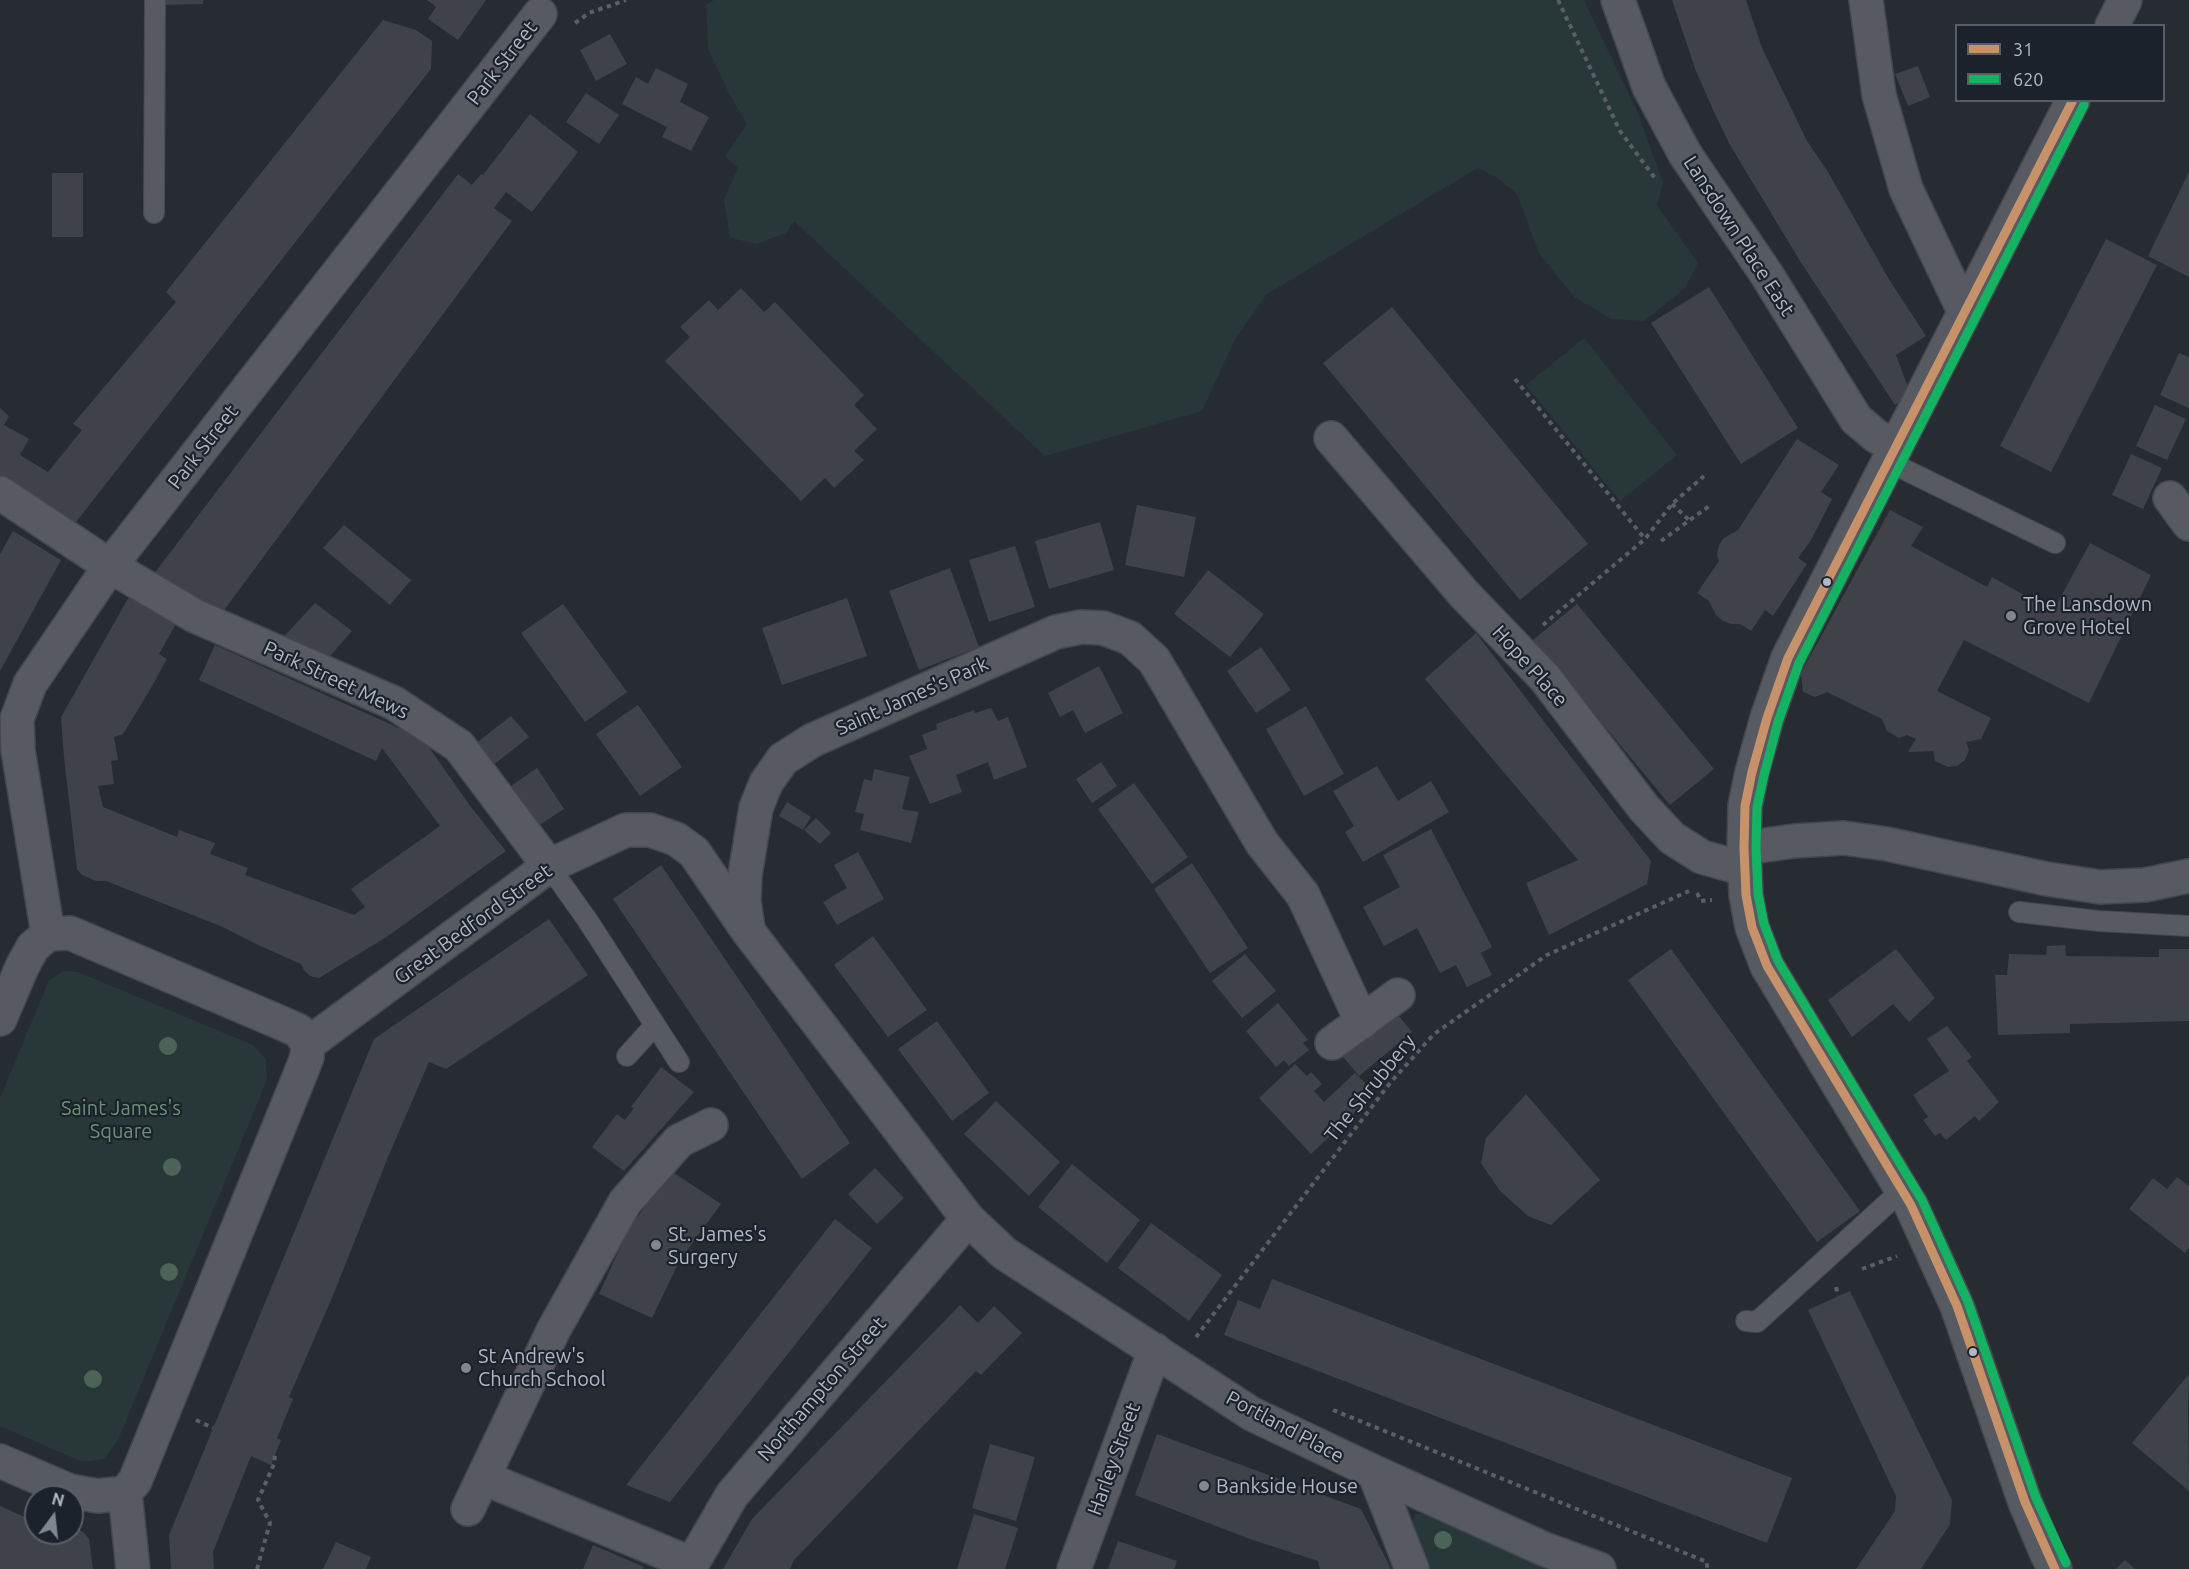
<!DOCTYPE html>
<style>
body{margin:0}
#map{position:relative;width:2189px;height:1569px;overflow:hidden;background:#272c32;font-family:Ubuntu,sans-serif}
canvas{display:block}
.legend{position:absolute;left:1955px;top:24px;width:210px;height:78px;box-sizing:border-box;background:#1c222b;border:2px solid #585e68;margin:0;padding:8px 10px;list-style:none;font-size:18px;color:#b1b8c3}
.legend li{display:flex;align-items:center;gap:12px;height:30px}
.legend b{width:30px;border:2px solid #585e68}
.north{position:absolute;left:24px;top:1485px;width:60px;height:60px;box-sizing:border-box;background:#1c222b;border:2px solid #585e68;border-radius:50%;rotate:15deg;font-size:16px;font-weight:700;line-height:24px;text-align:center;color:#b1b8c3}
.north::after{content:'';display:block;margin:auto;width:21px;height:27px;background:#818790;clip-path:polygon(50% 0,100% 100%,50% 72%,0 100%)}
</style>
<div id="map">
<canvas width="2189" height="1569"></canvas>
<ul class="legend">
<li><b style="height:8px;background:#c7916a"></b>31</li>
<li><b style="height:8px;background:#13b361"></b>620</li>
</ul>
<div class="north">N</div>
</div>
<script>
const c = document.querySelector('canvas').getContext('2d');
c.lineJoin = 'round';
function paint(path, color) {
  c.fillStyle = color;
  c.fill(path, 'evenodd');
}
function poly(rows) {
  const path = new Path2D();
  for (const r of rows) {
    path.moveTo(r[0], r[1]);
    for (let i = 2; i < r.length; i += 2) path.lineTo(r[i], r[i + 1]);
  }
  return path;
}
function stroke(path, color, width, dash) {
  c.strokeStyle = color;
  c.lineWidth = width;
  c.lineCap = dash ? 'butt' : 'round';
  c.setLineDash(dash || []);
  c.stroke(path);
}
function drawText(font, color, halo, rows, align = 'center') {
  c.font = font + ' Ubuntu,sans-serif';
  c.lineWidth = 4.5;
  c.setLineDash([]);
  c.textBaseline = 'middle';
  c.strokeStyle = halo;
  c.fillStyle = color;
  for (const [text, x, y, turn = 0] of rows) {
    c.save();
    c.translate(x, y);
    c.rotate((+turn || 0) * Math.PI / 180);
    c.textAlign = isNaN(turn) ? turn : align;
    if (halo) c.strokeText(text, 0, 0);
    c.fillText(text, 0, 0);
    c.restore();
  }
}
paint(poly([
 [714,0,1584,0,1638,113,1663,183,1657,205,1698,263,1685,288,1644,321,1611,319,1574,297,1539,253,1517,194,1496,177,1478,168,1267,294,1234,341,1202,411,1045,456,794,221,786,233,757,244,730,238,724,199,738,168,725,156,747,124,729,94,708,48,706,5],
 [1584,338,1677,455,1620,501,1526,385],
 [63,971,78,972,253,1045,266,1059,267,1080,118,1440,104,1459,82,1462,0,1426,0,1098,49,980],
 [1415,1514,1425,1514,1538,1560,1543,1567,1543,1569,1429,1569,1413,1522]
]), '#283738');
paint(poly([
 [162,0,203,0,203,4,162,5],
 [427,0,486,0,458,40,428,19,436,7],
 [1672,0,1746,0,1762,48,1807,141,1828,172,1890,281,1926,336,1896,355,1908,387,1903,400,1895,405,1800,261,1730,145,1714,112,1696,71],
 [383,20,416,30,432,41,431,69,76,522,0,478,0,408,9,416,4,425,29,439,20,455,48,472,82,430,73,424,176,302,166,292],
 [610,34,627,64,596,81,580,50],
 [1918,66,1930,97,1908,106,1895,74],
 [656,68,688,84,680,102,709,117,691,151,662,137,667,127,622,104,636,77,648,84],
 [586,93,619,115,599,144,566,122],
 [530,114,578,152,532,212,506,192,494,208,512,221,216,621,150,579,458,174,472,185,481,174,483,175],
 [2189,172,2189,277,2148,256],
 [52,173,83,173,83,237,52,237],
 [2106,239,2157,265,2051,472,2000,446],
 [1709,287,1798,428,1741,464,1651,323],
 [741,288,764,312,775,302,864,395,854,405,877,429,854,451,864,460,834,488,825,478,801,501,665,361,690,337,680,327,709,300,718,310],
 [1392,307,1588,544,1520,600,1323,363],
 [2179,353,2189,357,2189,408,2160,395],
 [2155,405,2186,419,2167,460,2136,446],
 [1797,439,1839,465,1821,492,1832,499,1811,540,1798,558,1807,564,1773,616,1765,610,1751,631,1740,624,1732,624,1723,621,1716,615,1709,601,1697,593,1719,561,1717,554,1719,545,1724,538,1738,530],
 [2131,454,2162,468,2143,509,2112,495],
 [1137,505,1196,517,1184,577,1125,565],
 [1890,510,1923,527,1911,546,1987,587,1992,577,2053,611,2090,543,2151,575,2089,703,1964,640,1937,691,1991,718,1981,739,1966,742,1969,750,1965,760,1957,766,1948,767,1935,761,1933,751,1908,752,1916,739,1907,735,1899,738,1887,731,1882,719,1827,692,1815,697,1803,692,1801,673],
 [1100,522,1114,570,1049,589,1035,541],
 [344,525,411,580,390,605,323,548],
 [13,531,61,560,0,671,0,554],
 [1015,546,1035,607,989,622,969,560],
 [950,568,979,647,919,670,889,591],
 [1208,570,1264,614,1230,657,1174,614],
 [130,595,177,622,159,654,167,659,151,688,123,734,114,737,118,760,111,761,114,784,98,786,103,807,177,837,179,830,215,843,210,854,248,868,245,875,354,915,365,907,351,889,440,826,382,748,376,761,199,680,215,645,423,739,471,807,506,851,385,938,319,978,310,976,304,970,301,964,256,944,223,927,106,881,96,881,82,875,77,869,64,757,61,717],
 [847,598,867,656,782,685,762,628],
 [315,603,352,631,324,663,278,643],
 [563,604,627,692,585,722,521,633],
 [1577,604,1714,769,1670,805,1533,640],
 [1476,633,1651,861,1647,884,1549,935,1526,883,1578,860,1425,679],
 [1261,647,1291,690,1256,713,1227,671],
 [1099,666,1123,713,1085,733,1073,710,1060,717,1048,693],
 [638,705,682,767,640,796,596,734],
 [1306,706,1344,774,1304,796,1266,729],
 [991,708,998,721,1008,717,1027,767,994,780,988,762,956,775,962,792,930,804,909,756,927,749,922,735,937,729,936,724,974,710,975,713],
 [511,716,529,737,492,766,475,744],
 [1101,762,1117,786,1092,803,1076,779],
 [1377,766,1398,801,1431,781,1449,812,1363,862,1345,832,1354,826,1333,791],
 [537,768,564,809,538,826,511,786],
 [874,769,910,777,902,809,919,812,911,843,860,830,864,814,855,812,864,779,872,781],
 [1134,783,1188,857,1152,884,1098,809],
 [787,802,811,817,803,830,779,816],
 [816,818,831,833,820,844,804,830],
 [1431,829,1492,947,1481,953,1492,975,1467,987,1456,965,1440,973,1417,928,1384,946,1363,907,1400,887,1383,855],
 [858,852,884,899,837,925,823,902,847,888,834,865],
 [1192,863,1248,948,1210,973,1154,889],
 [661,865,850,1143,802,1179,613,899],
 [549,919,588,975,446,1069,429,1062,388,1157,334,1293,289,1397,293,1399,277,1438,281,1440,271,1465,251,1456,213,1552,214,1569,171,1569,169,1535,374,1039],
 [873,936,927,1010,888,1037,834,965],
 [2065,945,2066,956,2159,957,2159,949,2189,949,2189,1021,2070,1024,2070,1033,1998,1035,1995,975,2007,975,2009,954,2046,955,2047,946],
 [1671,949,1860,1211,1817,1242,1628,980],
 [1896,949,1935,998,1909,1022,1893,1004,1852,1037,1828,1000],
 [1245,954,1276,991,1242,1018,1212,981],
 [1278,1003,1308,1040,1303,1043,1309,1050,1289,1066,1284,1060,1276,1067,1246,1031],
 [1393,1009,1412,1032,1359,1076,1340,1053],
 [937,1021,989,1093,952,1121,898,1049],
 [1947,1026,1972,1057,1967,1061,1999,1102,1979,1121,1975,1116,1946,1140,1940,1133,1935,1136,1923,1120,1928,1117,1913,1095,1949,1071,1927,1039],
 [1295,1064,1307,1076,1311,1072,1322,1084,1314,1091,1324,1102,1355,1073,1375,1093,1311,1154,1259,1098],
 [661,1067,694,1092,624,1171,592,1147,617,1114,625,1120,634,1108,631,1107],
 [1526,1094,1600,1180,1551,1225,1528,1216,1500,1191,1481,1163,1486,1138],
 [996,1101,1060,1162,1029,1196,964,1134],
 [1072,1164,1140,1220,1107,1263,1038,1207],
 [875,1168,904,1198,877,1224,848,1194],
 [671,1171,721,1204,680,1260,652,1318,599,1294,628,1230],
 [2177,1177,2189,1186,2189,1248,2185,1253,2129,1209,2153,1178,2167,1189],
 [835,1219,872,1248,670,1502,626,1485],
 [1151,1223,1222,1275,1189,1321,1118,1268],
 [1272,1279,1792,1478,1767,1543,1224,1335,1238,1300,1260,1309],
 [1850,1291,1952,1500,1950,1524,1921,1569,1856,1569,1895,1511,1896,1496,1808,1310],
 [960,1305,978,1323,994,1306,1022,1333,981,1375,976,1371,794,1560,790,1569,723,1569,752,1519],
 [2189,1374,2188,1410,2189,1491,2132,1443],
 [1157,1434,1361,1509,1391,1569,1320,1569,1318,1561,1250,1539,1135,1495],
 [990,1444,1035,1457,1016,1521,972,1508],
 [0,1506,36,1522,36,1533,72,1533,72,1531,80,1530,85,1534,89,1539,93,1569,0,1569],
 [974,1514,1018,1528,1005,1569,957,1569],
 [1118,1541,1177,1561,1174,1569,1108,1569],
 [336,1542,371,1557,366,1569,323,1569],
 [593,1545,644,1567,643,1569,583,1569],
 [2125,1560,2135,1569,2116,1569]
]), '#3f4349');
const service = poly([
 [154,213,155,0],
 [1889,462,2055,543],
 [549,866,588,921,679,1062],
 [2019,912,2099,921,2189,926],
 [627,1056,654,1026],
 [1746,1321,1757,1322,1902,1190]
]);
const minor = poly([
 [1618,0,1649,87,1685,154,1767,275,1856,419,1876,436,1896,447],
 [1866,0,1879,95,1906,189,1964,311],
 [1331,438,1464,594,1545,678,1644,808,1672,838,1702,857,1745,869],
 [0,493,110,566,195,616,394,703,459,746,549,866],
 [2170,498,2189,524],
 [1744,848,1794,841,1844,838,1887,844,2047,879,2100,887,2145,885,2189,876],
 [748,929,744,901,745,875,756,808,766,783,783,759,813,740,1056,632,1081,627,1103,628,1130,638,1154,660,1262,843,1303,895,1362,1022],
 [48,934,18,750,17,719,30,684,110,566,540,14],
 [0,1019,22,967,33,947,48,934,70,933,279,1022,299,1031,308,1044,307,1057,298,1080,135,1481,125,1493,98,1496,70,1491,0,1461],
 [1332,1043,1398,995],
 [308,1044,549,866,626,830,650,830,676,839,694,852,748,931,968,1219,1004,1253,1252,1414,1374,1472,1544,1549,1599,1569],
 [1374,1472,1412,1569],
 [484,1478,692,1564],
 [125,1493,133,1569],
 [468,1509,553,1331,625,1202,679,1141,711,1125],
 [689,1569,732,1495,968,1219],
 [1074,1569,1155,1350]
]);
const tertiary = poly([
 [2112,26,2125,0],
 [2055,1569,2047,1554,2025,1502,1957,1306,1911,1205,1767,966,1752,927,1746,895,1744,848,1745,806,1752,772,1767,718,1788,658,2073,100]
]);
stroke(service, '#44484d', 22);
stroke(minor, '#44484d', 36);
stroke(tertiary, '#44484d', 36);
stroke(poly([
 [1558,0,1620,131,1657,181],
 [575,23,589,13,626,0],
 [1515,379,1645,539],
 [1672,504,1689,520],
 [1661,541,1712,504],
 [1543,625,1645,539,1672,504,1704,476],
 [1697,893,1701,901,1712,900],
 [1862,1269,1897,1256],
 [1836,1287,1838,1296],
 [1196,1337,1390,1083,1434,1034,1547,955,1689,891],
 [1333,1410,1707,1562,1707,1569],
 [196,1420,213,1428],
 [257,1569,270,1523,258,1500,274,1464,275,1455]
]), '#5b5f64', 4, [4.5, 4.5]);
stroke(service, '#575a60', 20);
stroke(minor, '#575a60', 33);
stroke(tertiary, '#575a60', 33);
stroke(poly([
 [2055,1569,2025,1502,1957,1306,1911,1205,1767,966,1752,927,1746,895,1744,848,1745,806,1752,772,1767,718,1788,658,2073,100]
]), '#c7916a', 9);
stroke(poly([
 [2066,1563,2036,1498,1968,1302,1922,1200,1778,961,1764,924,1758,894,1756,848,1757,807,1764,775,1778,722,1799,663,2084,105]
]), '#13b361', 9);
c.fillStyle = '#4c6457';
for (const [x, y] of [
 [168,1046],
 [172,1167],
 [169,1272],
 [93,1379],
 [1443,1540]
]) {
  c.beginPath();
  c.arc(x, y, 9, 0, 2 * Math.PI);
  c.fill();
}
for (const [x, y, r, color] of [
 [1827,582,5,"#b1b8c3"],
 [2011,616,6,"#818790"],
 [656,1245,6,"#818790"],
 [1973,1352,5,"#b1b8c3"],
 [466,1368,6,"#818790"],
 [1204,1486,6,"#818790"]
]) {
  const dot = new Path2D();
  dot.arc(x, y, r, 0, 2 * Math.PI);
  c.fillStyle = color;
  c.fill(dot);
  stroke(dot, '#1c222b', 2);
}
drawText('20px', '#b1b8c3', '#1c222b', [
 ["Park Street",502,63,-52],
 ["Lansdown Place East",1739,236,57],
 ["Park Street",203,447,-52],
 ["Hope Place",1530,666,48],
 ["Park Street Mews",336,680,25],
 ["Saint James's Park",912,696,-24],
 ["Great Bedford Street",473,924,-36],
 ["The Shrubbery",1370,1088,-51],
 ["Northampton Street",822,1389,-49],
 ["Portland Place",1285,1427,28],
 ["Harley Street",1114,1459,-70]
]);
drawText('20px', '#b1b8c3', '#1c222b', [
 ["The Lansdown",2023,604],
 ["Grove Hotel",2023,627],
 ["St. James's",668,1234],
 ["Surgery",668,1257],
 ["St Andrew's",478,1356],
 ["Church School",478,1379],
 ["Bankside House",1216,1486]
], 'left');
drawText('20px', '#6b9175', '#1c222b', [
 ["Saint James's",121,1108],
 ["Square",121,1131]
]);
</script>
